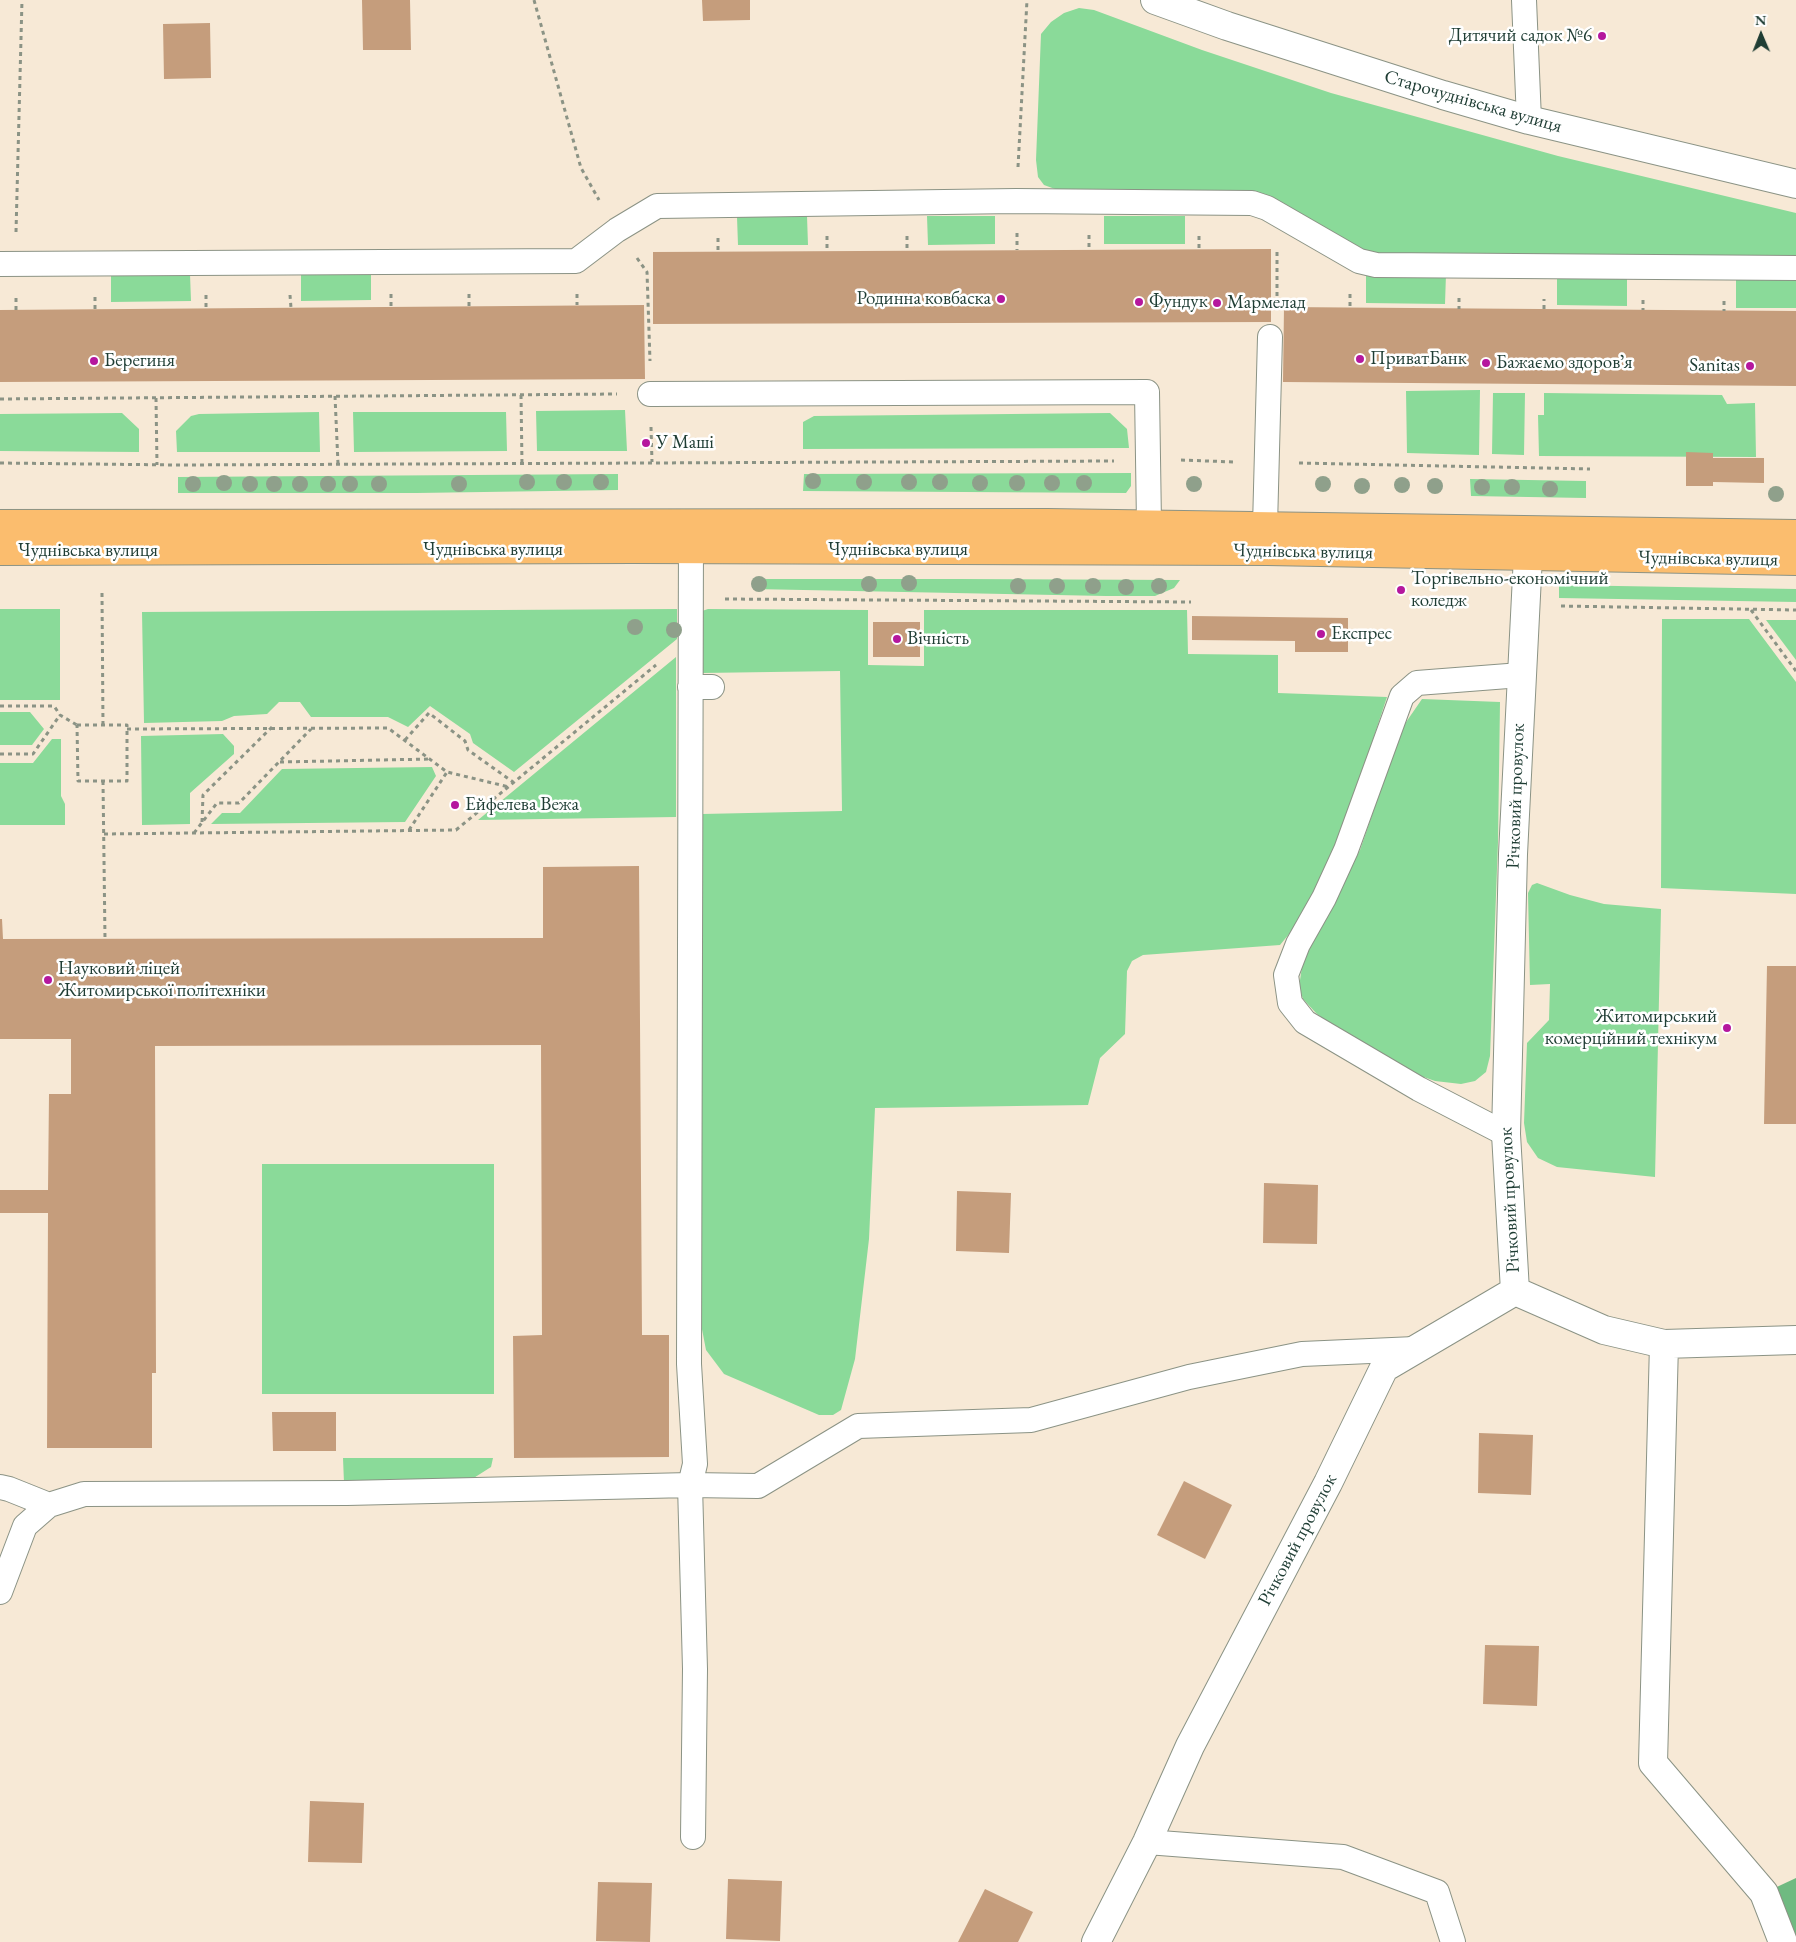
<!DOCTYPE html>
<meta charset="utf-8">
<style>
body{margin:0}
#map{position:relative;width:1796px;height:1942px;overflow:hidden;background:#f7e9d6;font-family:"EB Garamond",serif}
canvas{display:block}
.north{position:absolute;left:1736px;top:10px;width:50px;height:50px;-webkit-text-stroke:4px #fff;paint-order:stroke;rotate:359deg;font-size:14px;font-weight:700;line-height:20px;text-align:center;color:#1f3d34}
.north::after{content:'';display:block;margin:auto;width:18px;height:22px;background:#1f3d34;clip-path:polygon(50% 0,100% 100%,50% 72%,0 100%)}
</style>
<div id="map">
<canvas width="1796" height="1942"></canvas>
<div class="north">N</div>
</div>
<script>
const c = document.querySelector('canvas').getContext('2d');
c.lineJoin = 'round';
function paint(path, color) {
  c.fillStyle = color;
  c.fill(path, 'evenodd');
}
function poly(rows) {
  const path = new Path2D();
  for (const r of rows) {
    path.moveTo(r[0], r[1]);
    for (let i = 2; i < r.length; i += 2) path.lineTo(r[i], r[i + 1]);
  }
  return path;
}
function stroke(path, color, width, dash) {
  c.strokeStyle = color;
  c.lineWidth = width;
  c.lineCap = dash ? 'butt' : 'round';
  c.setLineDash(dash || []);
  c.stroke(path);
}
function drawText(font, color, halo, rows, align = 'center') {
  c.font = font + ' "EB Garamond",serif';
  c.lineWidth = 5;
  c.setLineDash([]);
  c.textBaseline = 'middle';
  c.strokeStyle = halo;
  c.fillStyle = color;
  for (const [text, x, y, turn = 0] of rows) {
    c.save();
    c.translate(x, y);
    c.rotate((+turn || 0) * Math.PI / 180);
    c.textAlign = isNaN(turn) ? turn : align;
    if (halo) c.strokeText(text, 0, 0);
    c.fillText(text, 0, 0);
    c.restore();
  }
}
paint(poly([
 [1079,8,1094,10,1202,50,1331,93,1558,156,1796,213,1796,260,1372,254,1270,198,1253,193,1237,191,1055,189,1044,185,1038,177,1036,160,1041,34,1051,22,1064,13],
 [807,216,808,245,738,245,737,217],
 [927,216,995,216,995,244,928,245],
 [1104,216,1185,216,1185,244,1104,244],
 [371,273,371,300,301,301,301,274],
 [111,274,190,274,191,301,111,302],
 [1446,274,1445,304,1366,303,1366,276],
 [1557,276,1627,276,1627,306,1557,305],
 [1736,277,1796,277,1796,308,1736,308],
 [1480,390,1479,455,1407,453,1406,391],
 [1493,393,1525,393,1524,455,1492,454],
 [1544,393,1722,395,1727,404,1755,403,1756,457,1539,456,1538,415,1544,415],
 [625,410,627,451,537,451,536,411],
 [319,412,320,452,177,452,176,431,191,416,199,414],
 [353,412,506,412,507,451,354,452],
 [122,413,139,429,139,452,0,451,0,414],
 [1110,413,1127,429,1129,448,803,449,803,422,814,416],
 [1131,473,1131,486,1126,493,803,491,804,474],
 [618,474,618,490,417,493,178,493,178,477],
 [1470,479,1586,481,1586,498,1471,496],
 [754,579,960,579,1180,580,1174,588,1155,596,1106,596,753,589],
 [1559,585,1796,589,1796,602,1559,598],
 [0,609,60,609,60,700,0,700],
 [677,609,677,639,514,772,473,743,470,734,430,706,408,727,388,717,311,717,300,702,279,702,267,714,234,716,222,721,144,723,142,612],
 [708,609,868,610,868,665,924,666,924,610,1187,610,1188,654,1278,655,1278,693,1387,697,1345,824,1313,898,1294,928,1280,945,1143,955,1132,961,1127,971,1125,1034,1100,1058,1088,1105,875,1108,869,1239,855,1359,841,1410,833,1415,819,1415,724,1374,706,1350,701,1324,702,814,842,811,840,671,702,673,702,611],
 [1662,619,1749,619,1796,682,1796,894,1661,888],
 [1766,620,1796,620,1796,660],
 [676,657,676,817,478,820],
 [1422,699,1500,702,1498,842,1490,1056,1486,1072,1475,1081,1461,1084,1435,1081,1404,1070,1347,1038,1316,1013,1303,999,1299,987,1303,960,1360,850,1402,728],
 [0,712,30,712,44,729,32,745,0,745],
 [223,734,234,746,234,754,190,793,190,824,142,825,141,736],
 [52,739,61,739,61,796,65,804,65,825,0,825,0,763,33,763],
 [432,767,436,776,405,822,211,824,222,813,240,813,282,769],
 [1537,883,1570,895,1604,904,1661,909,1655,1177,1557,1167,1538,1158,1527,1142,1524,1123,1527,1043,1549,1020,1550,984,1530,985,1528,893,1532,885],
 [262,1164,494,1164,494,1394,262,1394],
 [343,1458,493,1458,491,1467,469,1481,344,1483]
]), '#8ada99');
paint(poly([
 [1796,1878,1796,1942,1764,1893]
]), '#6fba81');
paint(poly([
 [362,0,410,0,411,50,363,50],
 [702,0,750,0,750,20,703,21],
 [210,23,211,78,164,79,163,24],
 [1271,249,1271,322,653,324,653,252],
 [644,305,645,379,0,382,0,310],
 [1284,307,1796,311,1796,386,1283,382],
 [1686,452,1713,453,1713,458,1764,458,1764,483,1713,482,1713,486,1686,486],
 [1192,616,1348,618,1348,652,1295,652,1295,641,1192,640],
 [873,622,920,622,920,657,873,657],
 [639,866,642,1335,669,1335,669,1457,514,1458,513,1336,542,1335,541,1045,155,1046,156,1373,152,1373,152,1448,47,1448,48,1213,0,1213,0,1190,48,1190,49,1094,71,1094,71,1039,0,1039,0,919,2,919,3,939,543,938,543,867],
 [1767,966,1796,966,1796,1124,1764,1124],
 [1264,1183,1318,1185,1317,1244,1263,1243],
 [957,1191,1011,1193,1009,1253,956,1251],
 [272,1412,336,1412,336,1451,273,1451],
 [1479,1433,1533,1435,1531,1495,1478,1493],
 [1184,1481,1232,1505,1205,1559,1157,1535],
 [1485,1645,1539,1646,1537,1706,1483,1704],
 [310,1801,364,1803,362,1863,308,1862],
 [728,1879,782,1881,780,1941,726,1939],
 [598,1882,652,1883,650,1942,596,1941],
 [985,1889,1033,1912,1018,1942,958,1942]
]), '#c59d7c');
const lane = poly([
 [1524,0,1529,120],
 [0,264,576,261,617,230,657,206,1016,201,1252,203,1267,208,1359,261,1376,265,1796,268],
 [650,394,1147,392,1149,524],
 [1265,526,1270,337],
 [691,531,689,1364,695,1464,690,1485,695,1669,693,1837],
 [690,687,712,687],
 [1506,1134,1419,1089,1305,1022,1290,1003,1286,975,1298,944,1324,898,1346,850,1402,696,1417,683,1521,675],
 [0,1487,9,1489,49,1505,84,1494,347,1493,690,1485,758,1486,858,1426,1031,1420,1189,1377,1302,1354,1415,1349],
 [0,1592,25,1526,49,1505],
 [1147,1842,1343,1857,1437,1892,1453,1942]
]);
const street = poly([
 [1155,0,1227,26,1443,95,1529,120,1796,184],
 [1515,1291,1506,1134,1513,854,1528,556],
 [1515,1291,1604,1330,1664,1344,1796,1340],
 [1664,1344,1653,1763,1764,1893,1783,1942],
 [1096,1942,1147,1842,1190,1746,1328,1483,1384,1368,1515,1291]
]);
const primary = poly([
 [0,524,1048,523,1796,534],
 [0,551,634,549,1267,551,1796,561]
]);
stroke(lane, '#8b9385', 26);
stroke(street, '#8b9385', 30);
stroke(primary, '#8b9385', 30);
stroke(poly([
 [534,0,581,168,599,200],
 [1018,167,1027,0],
 [16,232,22,0],
 [1017,233,1017,250],
 [1089,235,1089,250],
 [827,236,827,251],
 [907,236,907,251],
 [1199,236,1199,250],
 [718,238,718,251],
 [1277,252,1277,304],
 [637,258,647,272,650,361],
 [391,294,391,307],
 [469,294,469,307],
 [577,294,577,305],
 [1350,294,1350,307],
 [206,295,206,308],
 [290,295,291,308],
 [95,297,95,309],
 [16,298,16,310],
 [1459,298,1459,309],
 [1643,300,1643,310],
 [1724,301,1724,311],
 [1544,309,1544,299],
 [521,395,522,464],
 [335,396,338,464],
 [156,398,157,465],
 [0,399,617,394],
 [651,427,652,462],
 [1181,460,1234,462],
 [0,463,178,465,1114,461],
 [1299,463,1590,469],
 [102,593,103,726],
 [725,599,1191,602],
 [1561,606,1796,610],
 [1751,610,1796,671],
 [0,706,54,706,60,715,77,725],
 [77,725,127,725,127,781,78,781,77,725],
 [127,729,388,728,447,772,509,787],
 [405,740,429,713,465,741,468,750,513,782],
 [0,754,33,754,60,715],
 [280,762,431,759],
 [103,781,105,939],
 [202,822,203,795,272,727],
 [409,830,447,772],
 [194,833,217,803,239,803,311,729],
 [104,834,456,830,656,665]
]), '#8b9385', 3, [4, 4]);
stroke(lane, '#fff', 24);
stroke(street, '#fff', 28);
stroke(primary, '#fbbd6e', 28);
c.fillStyle = '#8fa08b';
for (const [x, y] of [
 [813,481],
 [527,482],
 [564,482],
 [601,482],
 [864,482],
 [909,482],
 [940,482],
 [224,483],
 [980,483],
 [1017,483],
 [1052,483],
 [1084,483],
 [193,484],
 [250,484],
 [274,484],
 [300,484],
 [328,484],
 [350,484],
 [379,484],
 [459,484],
 [1194,484],
 [1323,484],
 [1402,485],
 [1362,486],
 [1435,486],
 [1482,487],
 [1512,487],
 [1550,489],
 [1776,494],
 [909,583],
 [759,584],
 [869,584],
 [1018,586],
 [1057,586],
 [1093,586],
 [1159,586],
 [1126,587],
 [635,627],
 [674,630]
]) {
  c.beginPath();
  c.arc(x, y, 8, 0, 2 * Math.PI);
  c.fill();
}
for (const [x, y, r, color] of [
 [1602,36,5,"#b5179e"],
 [1001,299,5,"#b5179e"],
 [1139,302,5,"#b5179e"],
 [1217,303,5,"#b5179e"],
 [1360,359,5,"#b5179e"],
 [94,361,5,"#b5179e"],
 [1486,363,5,"#b5179e"],
 [1750,366,5,"#b5179e"],
 [646,443,5,"#b5179e"],
 [1401,590,5,"#b5179e"],
 [1321,634,5,"#b5179e"],
 [897,639,5,"#b5179e"],
 [455,805,5,"#b5179e"],
 [48,980,5,"#b5179e"],
 [1727,1028,5,"#b5179e"]
]) {
  const dot = new Path2D();
  dot.arc(x, y, r, 0, 2 * Math.PI);
  c.fillStyle = color;
  c.fill(dot);
  stroke(dot, '#fff', 2);
}
drawText('19px', '#1f3d34', '#fff', [
 ["Дитячий садок №6",1592,36,"right"],
 ["Родинна ковбаска",991,299,"right"],
 ["Фундук",1149,302],
 ["Мармелад",1227,303],
 ["ПриватБанк",1370,359],
 ["Берегиня",104,361],
 ["Бажаємо здоровʼя",1496,363],
 ["Sanitas",1740,366,"right"],
 ["У Маші",656,443],
 ["Торгівельно-економічний",1411,579],
 ["коледж",1411,601],
 ["Експрес",1331,634],
 ["Вічність",907,639],
 ["Ейфелева Вежа",465,805],
 ["Науковий ліцей",58,969],
 ["Житомирської політехніки",58,991],
 ["Житомирський",1717,1017,"right"],
 ["комерційний технікум",1717,1039,"right"]
], 'left');
drawText('19px', '#1f3d34', '#fff', [
 ["Старочуднівська вулиця",1473,102,16],
 ["Чуднівська вулиця",493,550],
 ["Чуднівська вулиця",898,550],
 ["Чуднівська вулиця",88,551],
 ["Чуднівська вулиця",1303,552,1],
 ["Чуднівська вулиця",1708,559,1],
 ["Річковий провулок",1516,796,-88],
 ["Річковий провулок",1510,1200,-93],
 ["Річковий провулок",1298,1540,-62]
]);
</script>
